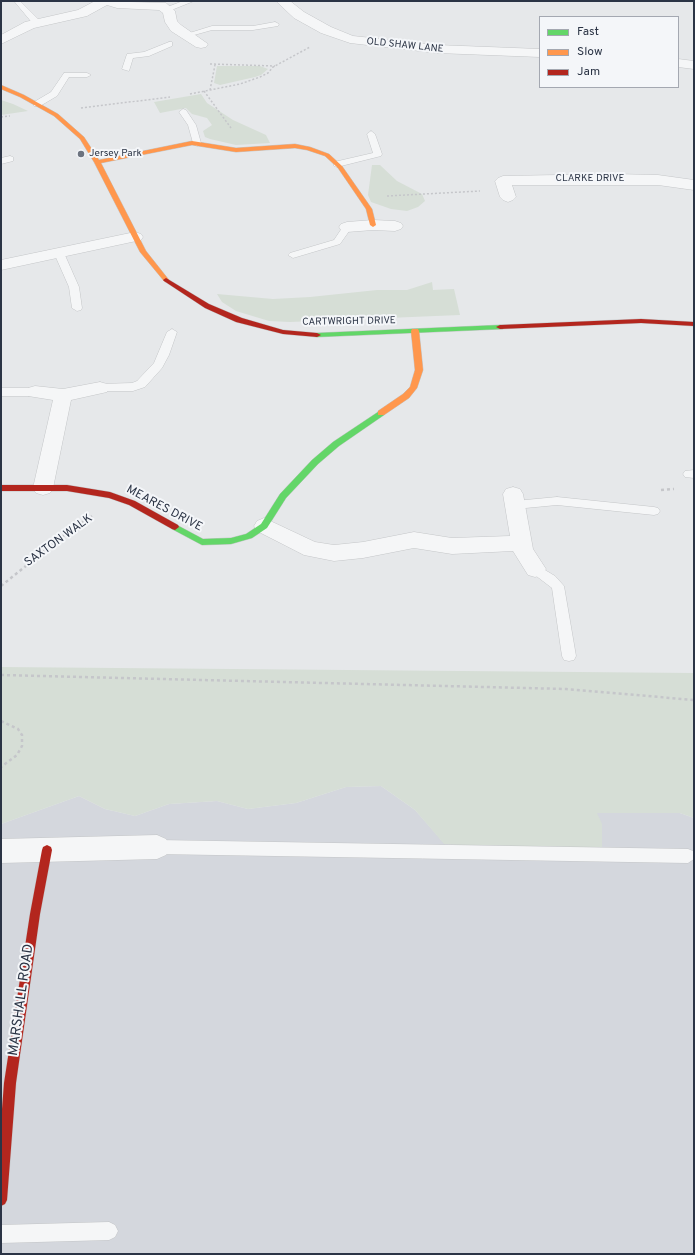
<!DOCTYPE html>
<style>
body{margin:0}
#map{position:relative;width:695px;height:1255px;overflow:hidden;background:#e6e8ea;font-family:Overpass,sans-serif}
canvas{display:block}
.frame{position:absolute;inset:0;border:2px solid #2b3445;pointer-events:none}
.legend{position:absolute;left:539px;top:16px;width:140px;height:72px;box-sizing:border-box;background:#f4f6f9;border:1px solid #a4a8b1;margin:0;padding:5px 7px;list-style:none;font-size:12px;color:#2b3445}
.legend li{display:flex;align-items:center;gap:8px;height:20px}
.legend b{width:20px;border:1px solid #a4a8b1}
</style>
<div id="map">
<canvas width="695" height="1255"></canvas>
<div class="frame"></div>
<ul class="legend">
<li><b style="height:5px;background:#63d668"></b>Fast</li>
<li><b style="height:5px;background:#ff974d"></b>Slow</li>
<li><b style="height:5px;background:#b3261e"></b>Jam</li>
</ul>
</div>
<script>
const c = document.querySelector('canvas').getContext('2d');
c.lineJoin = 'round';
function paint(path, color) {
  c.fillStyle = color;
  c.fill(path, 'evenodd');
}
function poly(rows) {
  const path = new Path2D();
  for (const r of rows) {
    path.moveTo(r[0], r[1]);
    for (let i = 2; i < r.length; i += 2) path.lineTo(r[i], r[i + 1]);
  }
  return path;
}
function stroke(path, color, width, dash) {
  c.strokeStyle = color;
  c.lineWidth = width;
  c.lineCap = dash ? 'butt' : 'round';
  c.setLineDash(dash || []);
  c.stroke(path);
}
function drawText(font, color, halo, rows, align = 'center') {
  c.font = font + ' Overpass,sans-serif';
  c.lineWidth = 4;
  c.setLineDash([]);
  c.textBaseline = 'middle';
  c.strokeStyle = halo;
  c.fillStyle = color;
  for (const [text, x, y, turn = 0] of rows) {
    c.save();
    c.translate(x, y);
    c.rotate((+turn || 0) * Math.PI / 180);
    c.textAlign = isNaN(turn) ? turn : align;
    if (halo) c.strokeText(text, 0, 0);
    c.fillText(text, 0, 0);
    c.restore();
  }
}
paint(poly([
 [381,786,415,810,445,844,494,848,597,813,680,813,694,818,694,1254,1,1254,1,824,79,796,105,809,135,816,169,804,217,801,248,809,296,803,346,787]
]), '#d4d7dd');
paint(poly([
 [217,66,260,66,268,69,261,75,255,77,220,85,214,83],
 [201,94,207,103,233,120,266,135,270,143,236,145,210,139,205,137,203,131,212,125,207,118,192,114,186,108,160,113,154,102],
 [1,100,13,104,28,111,1,115],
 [372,165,380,165,397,181,422,194,425,201,418,207,407,211,391,209,371,202,368,195],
 [432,282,433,290,454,289,460,315,290,322,269,321,236,311,222,302,217,294,273,299,310,297,377,290,407,290],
 [1,667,694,673,694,818,680,813,597,813,602,824,602,850,494,848,444,844,415,810,381,786,346,787,296,803,248,809,217,801,169,804,135,816,105,809,79,796,1,824]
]), '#d6ded6');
const lane = poly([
 [14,1,20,1,40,21,40,25,34,25,14,1],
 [183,1,194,1,169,11,162,9,183,1],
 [275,22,279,24,278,26,253,30,212,30,187,37,183,35,212,26,253,26,275,22],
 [169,42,172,42,172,46,149,56,133,58,129,71,122,69,127,54,144,52,169,42],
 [64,73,87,73,91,75,87,77,69,77,57,96,40,106,34,106,34,102,51,92,64,73],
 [183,109,186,110,196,125,201,143,200,145,197,146,193,143,188,125,179,112,183,109],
 [371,131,375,134,382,154,381,156,337,167,334,166,334,162,373,153,367,134,371,131],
 [10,156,13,157,13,161,1,164,1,158,10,156],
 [347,224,352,227,340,244,293,258,288,255,290,253,334,240,344,225,347,224],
 [59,250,64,253,79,287,82,308,81,310,77,311,72,308,69,287,54,253,59,250],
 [172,329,177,332,169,355,162,368,145,387,133,391,96,391,95,388,100,384,132,383,137,381,154,363,167,332,172,329],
 [1,388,35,388,40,392,35,396,1,396,1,388],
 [694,470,694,478,685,477,683,474,685,471,694,470],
 [557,497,654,507,658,508,660,511,658,514,654,515,557,505,515,509,511,508,509,505,511,502,515,501,557,497],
 [535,564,555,576,564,586,576,656,574,660,569,661,564,660,562,656,552,588,531,572,529,569,531,566,535,564],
 [157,840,688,849,693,851,694,859,688,863,157,854,152,852,150,847,152,842,157,840],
 [109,1222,115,1225,118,1231,115,1237,109,1240,1,1243,1,1225,109,1222]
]);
const street = poly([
 [95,1,166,3,175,11,177,21,181,25,208,44,206,47,201,48,196,47,171,31,165,22,163,13,159,10,117,8,107,5,87,16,34,28,1,44,1,35,25,22,78,10,95,1],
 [276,1,290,1,304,12,331,27,353,36,437,45,540,49,540,57,437,53,350,43,321,33,294,18,276,1],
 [678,59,694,61,694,69,678,67,678,59],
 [613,174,658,175,694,180,694,190,658,185,512,185,516,197,513,200,508,202,503,200,500,197,495,181,498,178,503,176,613,174],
 [373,220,395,221,401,223,403,226,401,229,395,231,373,230,347,232,341,230,339,227,341,224,347,222,373,220],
 [135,232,141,234,143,237,141,240,1,270,1,260,135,232],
 [100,382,107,384,109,388,107,392,71,400,53,488,50,493,43,495,36,493,33,488,53,400,28,396,26,392,28,388,35,386,63,389,100,382],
 [513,487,520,489,523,494,533,549,546,569,542,575,535,577,528,575,513,551,452,554,414,548,363,558,334,561,304,555,257,531,254,526,257,521,264,518,315,542,334,545,363,542,414,532,452,538,510,536,503,494,506,489,513,487],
 [157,835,166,839,170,847,166,855,157,859,1,863,1,839,157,835]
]);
const fast = poly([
 [500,325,504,327,503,329,317,337,313,335,317,333,500,325],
 [381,410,385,413,384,415,339,446,318,464,286,498,267,528,252,538,231,544,202,545,172,529,171,527,175,524,203,539,231,538,246,534,261,524,280,494,312,460,333,442,381,410]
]);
const slow = poly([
 [1,85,24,95,58,114,84,137,99,160,192,141,236,148,295,144,310,147,329,154,342,166,372,209,376,225,373,227,370,225,366,209,338,168,325,156,307,150,295,148,236,152,192,145,101,163,146,251,169,280,166,282,164,281,140,252,94,162,80,139,54,116,20,97,1,89,1,85],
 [412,329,418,329,419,331,423,370,417,388,409,398,384,415,378,415,378,411,403,394,410,387,415,370,411,331,412,329]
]);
const jam = poly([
 [166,278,209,304,242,318,283,330,317,333,321,335,317,337,283,334,236,322,205,308,164,281,163,280,166,278],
 [641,319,694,322,694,326,641,323,500,329,496,327,500,325,641,319],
 [1,485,67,485,110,492,135,501,178,525,179,527,175,530,172,529,129,505,109,498,67,491,1,491,1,485],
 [47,845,51,847,52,850,40,914,16,1083,7,1200,5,1204,1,1206,1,1122,4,1083,30,914,42,850,43,847,47,845]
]);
stroke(lane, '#c4c6c8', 1);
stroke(street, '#c4c6c8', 1);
stroke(fast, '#c4c6c8', 1);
stroke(slow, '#c4c6c8', 1);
stroke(jam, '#c4c6c8', 1);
stroke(poly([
 [210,64,275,66],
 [210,90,215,65],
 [204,91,231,128],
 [190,94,240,84,260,77,268,73,273,67,310,47],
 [81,108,170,97],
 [1,117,10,116],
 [387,196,480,191]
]), '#c5c6ca', 1.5, [2, 2]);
stroke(poly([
 [661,490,674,489],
 [1,586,68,532,92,516],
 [1,675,566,689,694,700],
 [1,721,18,729,22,735,22,746,17,755,1,767]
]), '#c5c6ca', 2.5, [3, 3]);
paint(lane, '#f5f6f7');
paint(street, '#f5f6f7');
paint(fast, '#63d668');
paint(slow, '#ff974d');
paint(jam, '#b3261e');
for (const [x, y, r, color] of [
 [81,154,4,"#6c737f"]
]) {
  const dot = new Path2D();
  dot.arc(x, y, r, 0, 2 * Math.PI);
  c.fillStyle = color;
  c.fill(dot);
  stroke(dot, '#f4f6f9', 1.5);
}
drawText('10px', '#2b3445', '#f4f6f9', [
 ["OLD SHAW LANE",405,46,6],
 ["CLARKE DRIVE",590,179],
 ["CARTWRIGHT DRIVE",349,322,-1]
]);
drawText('10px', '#2b3445', '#f4f6f9', [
 ["Jersey Park",89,154]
], 'left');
drawText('12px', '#2b3445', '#f4f6f9', [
 ["MEARES DRIVE",164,509,28],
 ["SAXTON WALK",59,541,-36]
]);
drawText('14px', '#2b3445', '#f4f6f9', [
 ["MARSHALL ROAD",22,1000,-82]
]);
</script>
